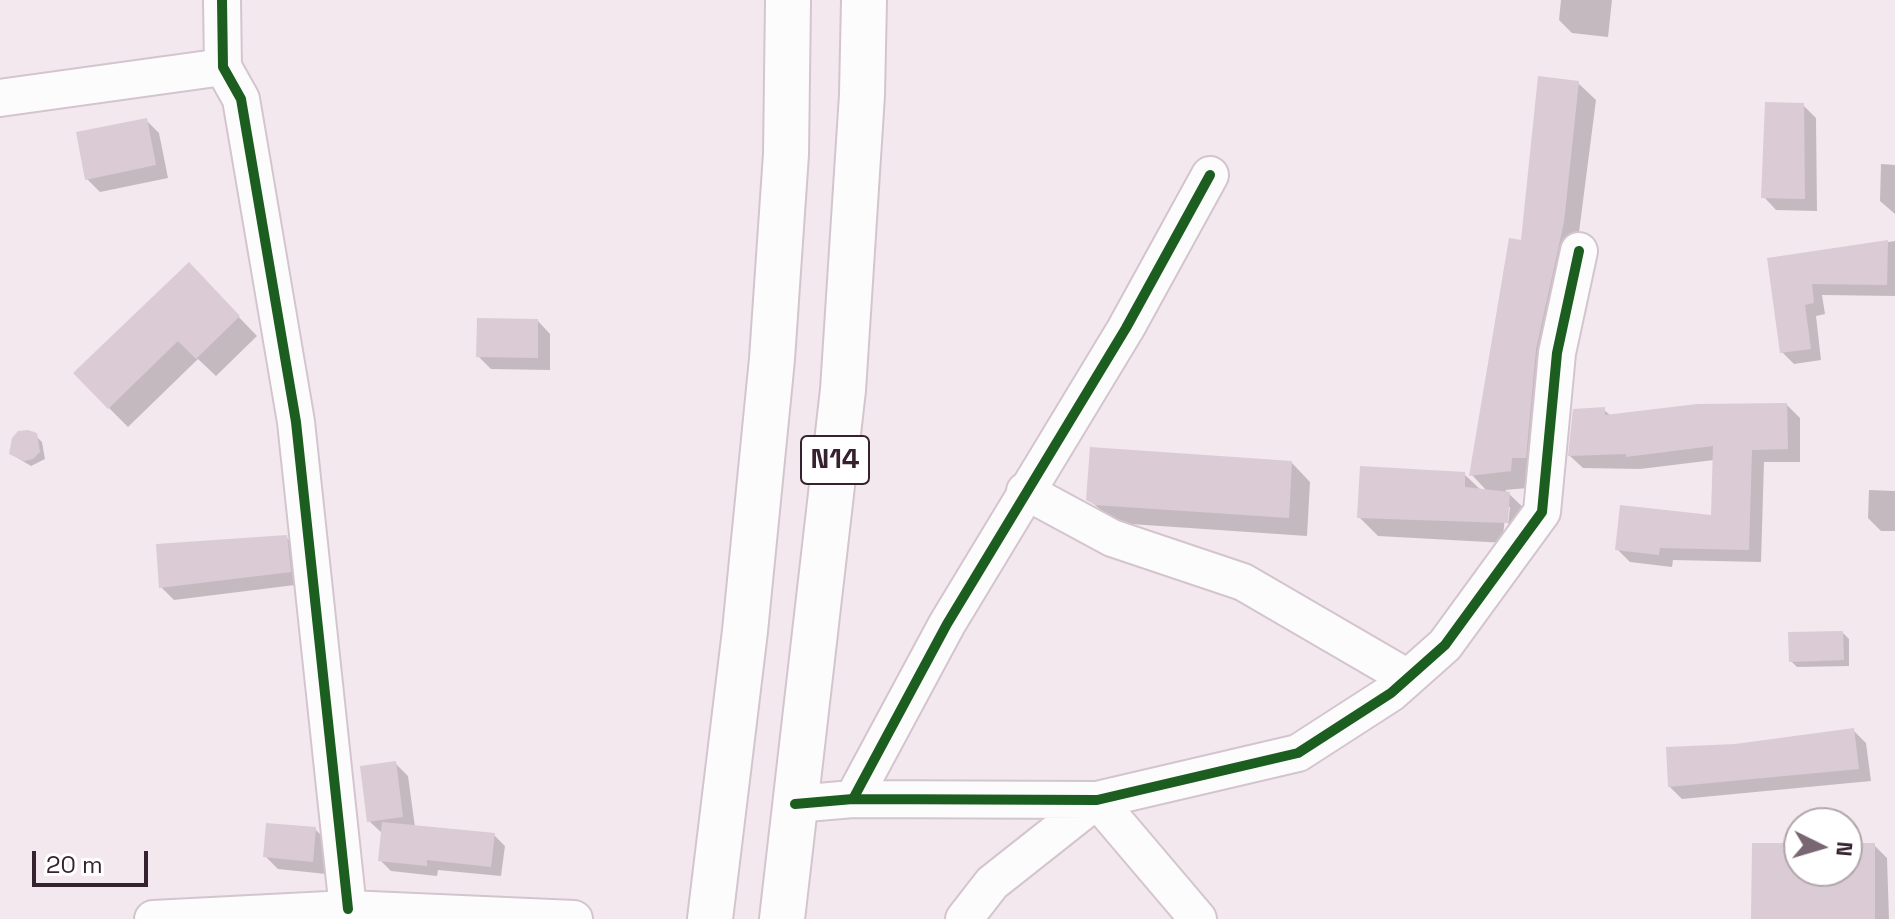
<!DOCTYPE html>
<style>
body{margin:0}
#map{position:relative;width:1895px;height:919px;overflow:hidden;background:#f4e8ef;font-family:"Space Grotesk",sans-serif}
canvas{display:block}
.north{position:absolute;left:1783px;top:807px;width:80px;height:80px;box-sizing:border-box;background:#fff;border:2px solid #afa6ab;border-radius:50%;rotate:95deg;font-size:22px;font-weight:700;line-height:32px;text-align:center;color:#36212e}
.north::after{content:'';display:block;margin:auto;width:28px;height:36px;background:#786772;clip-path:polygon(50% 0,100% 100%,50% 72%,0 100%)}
.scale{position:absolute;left:32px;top:851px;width:116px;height:36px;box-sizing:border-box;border:4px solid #36212e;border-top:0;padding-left:10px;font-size:24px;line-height:28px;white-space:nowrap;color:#36212e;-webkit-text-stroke:6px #fff;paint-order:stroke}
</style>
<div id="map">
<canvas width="1895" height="919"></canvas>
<div class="north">N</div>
<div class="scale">20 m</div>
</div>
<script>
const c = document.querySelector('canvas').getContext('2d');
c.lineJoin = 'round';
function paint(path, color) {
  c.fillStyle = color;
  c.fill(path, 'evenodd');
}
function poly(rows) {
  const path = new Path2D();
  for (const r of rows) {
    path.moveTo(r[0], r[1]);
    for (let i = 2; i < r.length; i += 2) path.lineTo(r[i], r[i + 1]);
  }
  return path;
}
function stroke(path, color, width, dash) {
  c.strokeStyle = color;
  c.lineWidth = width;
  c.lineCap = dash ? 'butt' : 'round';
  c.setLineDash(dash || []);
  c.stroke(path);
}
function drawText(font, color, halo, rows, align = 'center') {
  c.font = font + ' "Space Grotesk",sans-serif';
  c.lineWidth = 7;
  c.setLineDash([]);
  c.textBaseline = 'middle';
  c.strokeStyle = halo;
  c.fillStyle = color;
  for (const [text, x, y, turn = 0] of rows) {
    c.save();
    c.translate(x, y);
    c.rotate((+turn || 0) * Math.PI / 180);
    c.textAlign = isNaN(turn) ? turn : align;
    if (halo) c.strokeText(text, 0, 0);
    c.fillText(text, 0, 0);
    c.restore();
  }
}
paint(poly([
 [1561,0,1612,0,1608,37,1572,33,1559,20],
 [1578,83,1596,100,1578,240,1528,488,1505,490,1528,512,1524,544,1378,536,1359,517,1464,474,1481,490,1487,491,1472,475,1523,242],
 [1506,507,1510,507,1507,536,1503,536],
 [1803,105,1816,118,1817,211,1776,210,1764,197],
 [146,120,159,133,168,178,100,192,87,179],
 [1881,164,1895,165,1895,214,1880,201],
 [1895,241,1895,296,1822,295,1825,314,1816,316,1821,360,1794,364,1782,352,1769,260],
 [207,284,257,336,216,376,198,359,128,427,109,408],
 [538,321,550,334,550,370,491,369,478,356],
 [1787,405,1800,418,1800,462,1764,462,1761,562,1673,560,1672,567,1630,562,1617,549,1713,517,1714,460,1640,469,1583,468,1570,456,1604,410,1611,416],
 [35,435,42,442,45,459,31,466,11,454],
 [1292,463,1310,482,1307,536,1116,523,1088,499],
 [1869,490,1895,491,1895,531,1881,531,1868,518],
 [286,537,299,550,303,584,174,600,161,587],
 [1843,633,1849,639,1849,666,1797,667,1791,661],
 [1853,730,1866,743,1871,781,1682,799,1669,786,1735,746],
 [395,763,408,776,415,827,494,835,505,846,501,876,438,870,437,876,391,871,380,860,383,834,369,821],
 [315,829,328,842,326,874,278,869,265,856],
 [1799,845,1799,871,1847,871,1847,845,1874,845,1887,858,1889,919,1762,919]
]), '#0003');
paint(poly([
 [1538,76,1579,81,1564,222,1536,349,1526,458,1512,458,1511,471,1469,476,1509,238,1521,240],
 [1765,102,1804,103,1805,199,1761,198],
 [147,118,156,165,85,180,76,132],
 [1888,240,1887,285,1812,284,1814,303,1805,305,1811,349,1780,353,1767,258],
 [189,262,240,316,196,359,178,341,108,409,73,373],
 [477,318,538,319,538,358,476,357],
 [1787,403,1788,449,1752,450,1749,550,1660,548,1659,555,1615,550,1620,505,1711,515,1713,446,1626,457,1626,454,1568,456,1573,409,1605,407,1605,415,1697,404],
 [28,430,37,433,40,452,33,459,24,461,9,454,12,438,18,431],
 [1090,447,1292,461,1289,518,1095,505,1086,500],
 [1360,466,1465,472,1465,487,1510,492,1508,523,1357,518],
 [287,535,291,572,159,588,156,544],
 [1843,631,1844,660,1789,662,1788,632],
 [1854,728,1859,769,1668,787,1666,747,1735,744],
 [396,761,403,817,367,822,360,766],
 [382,822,495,833,491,867,427,860,427,866,378,861],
 [266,823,316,827,313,862,263,857],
 [1752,843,1799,843,1799,871,1847,871,1847,843,1875,843,1875,919,1751,919]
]), '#dbcbd4');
const street = poly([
 [222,0,223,67,241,99,296,422,348,909],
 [0,98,223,67],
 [1025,491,1112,538,1243,582,1408,678],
 [853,799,947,624,1126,328,1210,175],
 [795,804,853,799,1097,800,1298,753,1391,693,1445,645,1542,512,1557,353,1579,251],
 [153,919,348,909,574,919],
 [964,919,992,883,1097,800,1198,919]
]);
const primary = poly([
 [710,919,745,631,772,359,786,154,788,0],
 [782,919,843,390,862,95,864,0]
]);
stroke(street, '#d4c4ce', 40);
stroke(primary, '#d4c4ce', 48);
stroke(street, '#fdfcfd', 36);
stroke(primary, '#fdfcfd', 44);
stroke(poly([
 [222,0,223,67,241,99,296,422,348,909],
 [853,799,947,624,1126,328,1210,175],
 [795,804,853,799,1097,800,1298,753,1391,693,1445,645,1542,512,1557,353,1579,251]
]), '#1b5e20', 10);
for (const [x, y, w] of [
 [835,460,68]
]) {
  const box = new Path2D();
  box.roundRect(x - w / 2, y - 24, w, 48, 6);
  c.fillStyle = '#fff';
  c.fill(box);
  stroke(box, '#36212e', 2);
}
drawText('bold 28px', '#36212e', null, [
 ["N14",835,460]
]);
</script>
